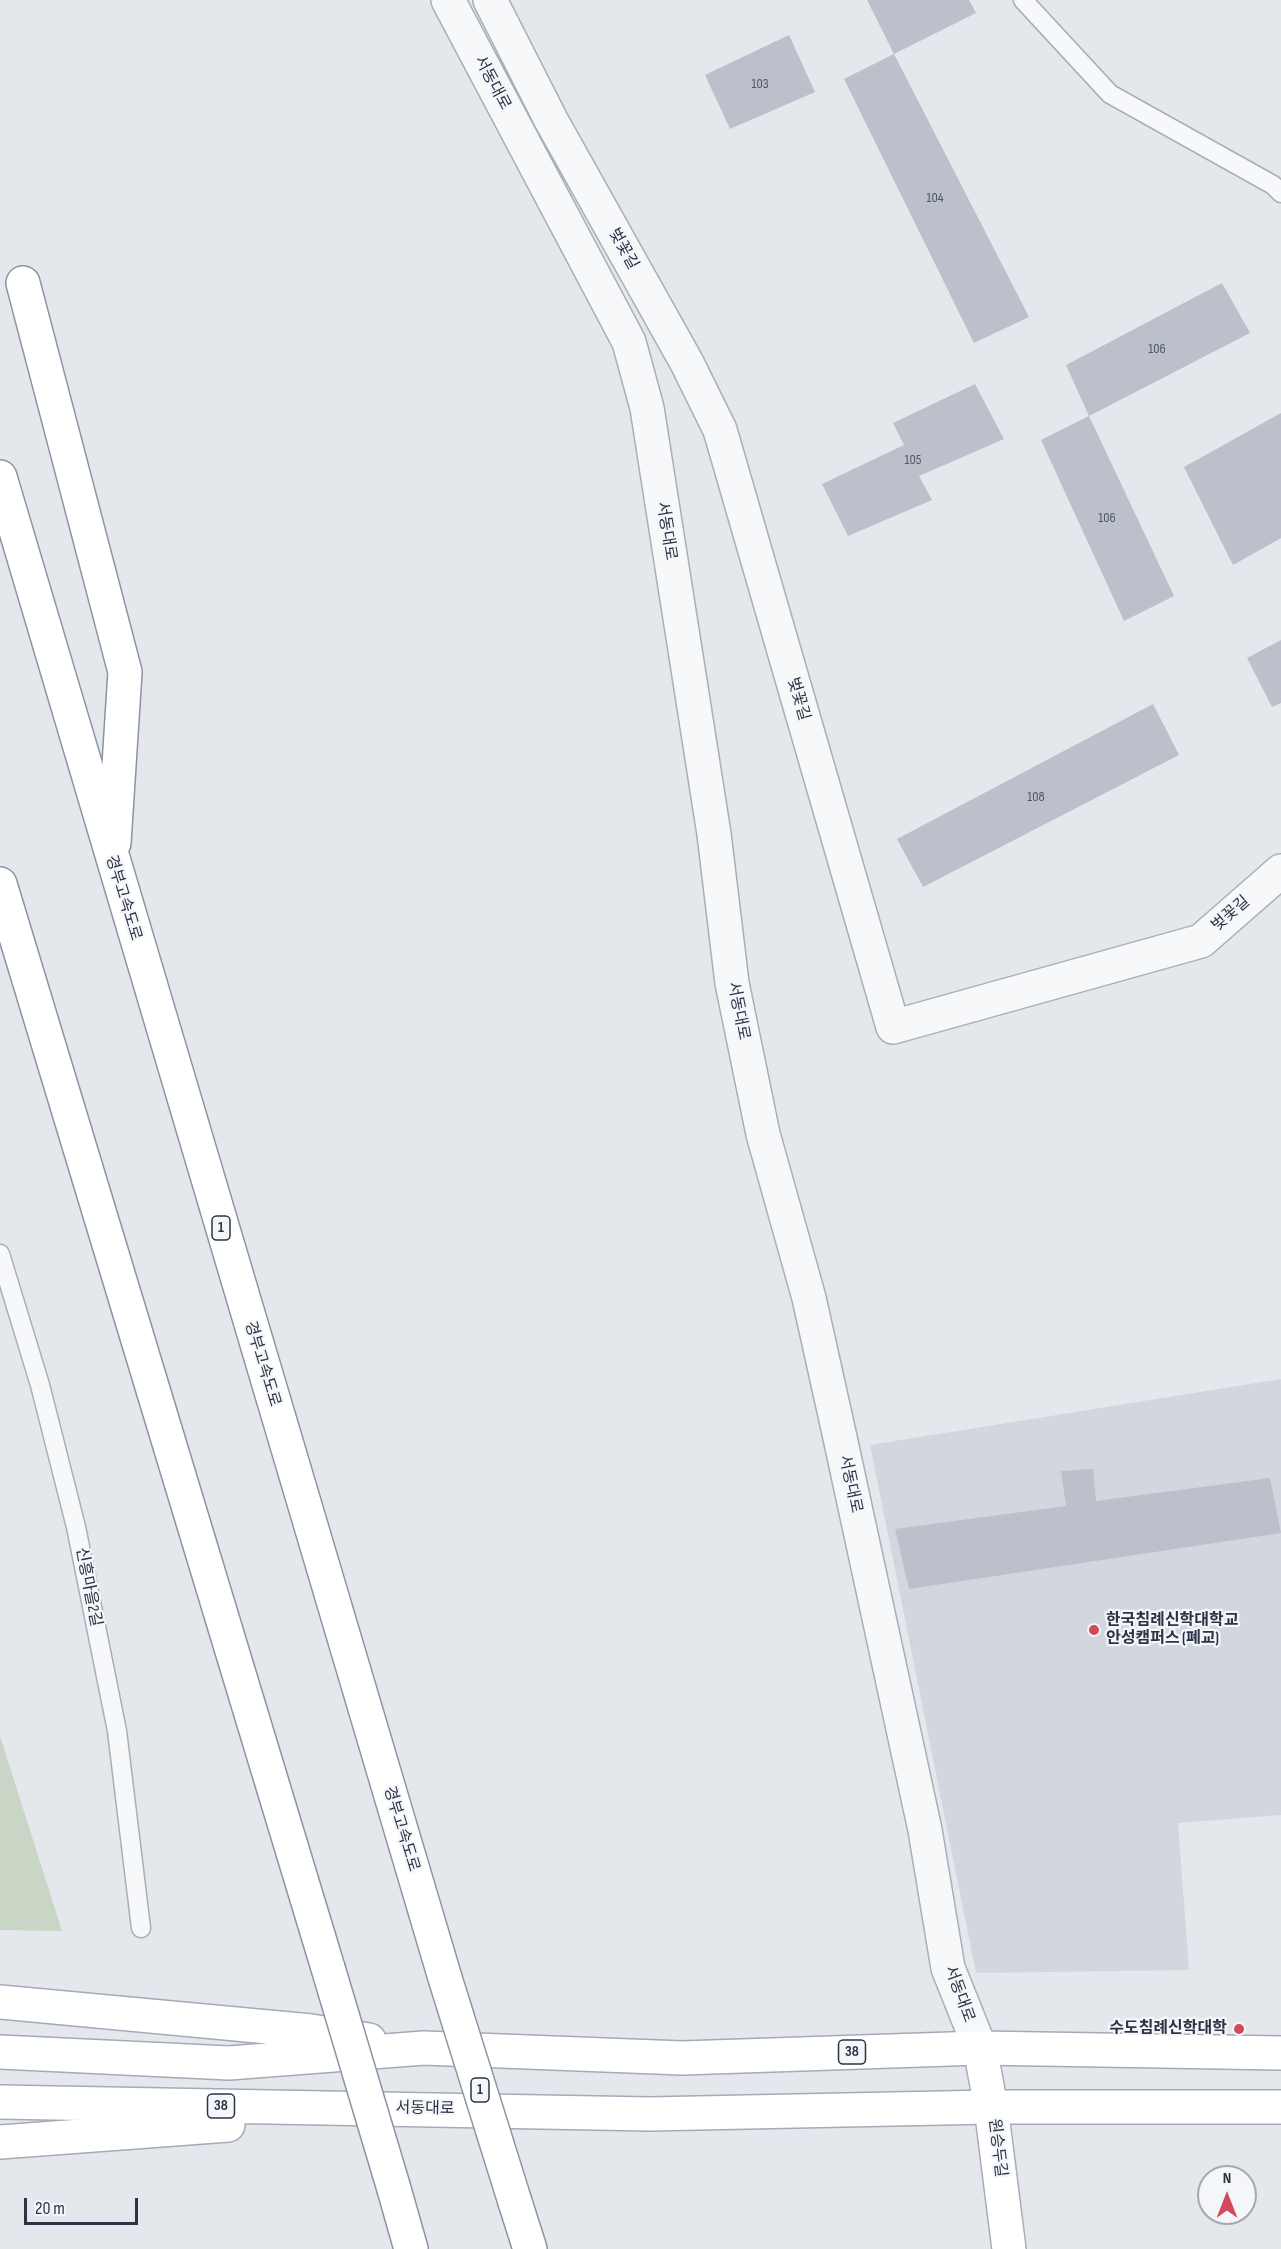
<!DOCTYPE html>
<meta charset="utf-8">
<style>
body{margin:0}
#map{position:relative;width:1281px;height:2249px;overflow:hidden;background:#e4e7ec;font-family:"Sofia Sans Condensed",sans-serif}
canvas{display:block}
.north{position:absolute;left:1197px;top:2165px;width:60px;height:60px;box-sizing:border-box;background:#f4f6f9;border:2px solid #a4a8b1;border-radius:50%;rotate:0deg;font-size:16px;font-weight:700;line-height:24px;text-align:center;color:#2b3445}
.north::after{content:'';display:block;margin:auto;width:21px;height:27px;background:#d1495b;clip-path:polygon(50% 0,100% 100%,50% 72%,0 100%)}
.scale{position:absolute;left:24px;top:2198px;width:114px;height:27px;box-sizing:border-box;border:3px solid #2b3445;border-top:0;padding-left:8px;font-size:18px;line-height:21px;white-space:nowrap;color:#2b3445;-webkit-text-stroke:4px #f4f6f9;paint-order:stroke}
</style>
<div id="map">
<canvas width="1281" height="2249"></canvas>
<div class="north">N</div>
<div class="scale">20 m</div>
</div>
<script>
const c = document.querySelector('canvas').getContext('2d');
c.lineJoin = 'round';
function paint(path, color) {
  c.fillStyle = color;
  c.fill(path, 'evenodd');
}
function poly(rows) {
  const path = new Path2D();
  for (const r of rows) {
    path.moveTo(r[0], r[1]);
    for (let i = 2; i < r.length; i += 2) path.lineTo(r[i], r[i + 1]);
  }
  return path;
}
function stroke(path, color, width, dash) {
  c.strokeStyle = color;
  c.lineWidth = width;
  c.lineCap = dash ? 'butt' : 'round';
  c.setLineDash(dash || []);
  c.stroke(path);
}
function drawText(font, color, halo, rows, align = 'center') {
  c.font = font + ' "Sofia Sans Condensed","Noto Sans KR",sans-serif';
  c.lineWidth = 4.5;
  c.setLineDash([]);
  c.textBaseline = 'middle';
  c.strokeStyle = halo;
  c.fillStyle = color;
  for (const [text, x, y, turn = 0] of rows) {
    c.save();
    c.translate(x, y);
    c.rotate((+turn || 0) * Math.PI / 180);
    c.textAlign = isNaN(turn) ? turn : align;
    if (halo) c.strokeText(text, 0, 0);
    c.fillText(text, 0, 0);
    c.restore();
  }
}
paint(poly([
 [1281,1379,1281,1815,1178,1823,1189,1970,976,1973,870,1445]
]), '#d2d6de');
paint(poly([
 [0,1736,62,1931,0,1930]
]), '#c9d6c5');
paint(poly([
 [867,0,969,0,976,13,894,54],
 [789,35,815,92,730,129,705,75],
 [894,54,1029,317,974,343,844,79],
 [1222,283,1250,333,1089,416,1066,365],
 [975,384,1004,439,919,476,932,500,848,536,822,484,904,445,893,423],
 [1281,413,1281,538,1233,565,1184,467],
 [1089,416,1174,596,1124,621,1041,440],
 [1281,640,1281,703,1272,707,1247,658],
 [1153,704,1179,755,923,887,897,839],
 [1093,1469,1096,1501,1270,1478,1281,1533,909,1589,895,1529,1066,1506,1061,1471]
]), '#bbc0ca');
const lane = poly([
 [1023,0,1110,94,1273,185,1281,193],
 [0,1254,40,1385,76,1527,117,1731,141,1928]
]);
const street = poly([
 [448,0,629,342,647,408,714,834,732,983,763,1134,809,1298,839,1433,925,1830,948,1968,980,2048],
 [490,0,551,120,687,363,720,430,893,1027,1201,941,1281,871]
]);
const secondary = poly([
 [980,2048,991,2107,1009,2249]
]);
const primary = poly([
 [0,2002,311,2031,369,2040],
 [0,2052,229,2063,424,2048,682,2058,980,2048,1281,2053],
 [0,2102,649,2114,991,2107,1281,2107],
 [0,2142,228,2125]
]);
const highway = poly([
 [23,283,125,672,114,843],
 [0,477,445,1978],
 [0,884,328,1968],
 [394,2189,411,2249],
 [515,2202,530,2249]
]);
stroke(lane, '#a9aeb7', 21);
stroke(street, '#a9aeb7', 36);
stroke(secondary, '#a9aeb7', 36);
stroke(primary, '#a3abb8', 36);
stroke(highway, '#8b94a3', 36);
stroke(lane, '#f7f8fa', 18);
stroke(street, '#f7f8fa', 33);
stroke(secondary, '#fff', 33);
stroke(primary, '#fff', 33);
stroke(highway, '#fff', 33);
const highwayBridge = poly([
 [328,1968,394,2189],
 [445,1978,515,2202]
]);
stroke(highwayBridge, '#8b94a3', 36, []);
stroke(highwayBridge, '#fff', 33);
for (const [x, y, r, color] of [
 [1094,1630,6,"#d1495b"],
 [1239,2029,6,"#d1495b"]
]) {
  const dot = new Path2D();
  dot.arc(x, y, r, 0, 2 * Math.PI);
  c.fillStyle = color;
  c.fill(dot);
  stroke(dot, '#f4f6f9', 2);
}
drawText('14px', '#4f5766', null, [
 ["103",760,84],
 ["104",935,198],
 ["106",1157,349],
 ["105",913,460],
 ["106",1107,518],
 ["108",1036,797]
]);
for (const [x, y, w] of [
 [221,1228,18],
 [852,2052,27],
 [480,2090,18],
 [221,2106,27]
]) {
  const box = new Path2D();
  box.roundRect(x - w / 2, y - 12, w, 24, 4.5);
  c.fillStyle = '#f4f6f9';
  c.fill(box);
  stroke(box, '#2b3445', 1.5);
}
drawText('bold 15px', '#2b3445', null, [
 ["1",221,1228],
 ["38",852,2052],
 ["1",480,2090],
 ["38",221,2106]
]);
drawText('16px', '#2b3445', '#f4f6f9', [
 ["서동대로",492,83,62],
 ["벚꽃길",623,249,61],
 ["서동대로",666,531,81],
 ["벚꽃길",798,699,74],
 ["경부고속도로",123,898,73],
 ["벚꽃길",1231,914,-41],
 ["서동대로",738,1011,79],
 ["경부고속도로",262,1364,73],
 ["서동대로",850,1484,78],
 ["신흥마을2길",88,1587,79],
 ["경부고속도로",401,1829,73],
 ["서동대로",959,1994,70],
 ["서동대로",425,2109,1],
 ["원승두길",997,2148,83]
]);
drawText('bold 16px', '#2b3445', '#f4f6f9', [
 ["한국침례신학대학교",1106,1621],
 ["안성캠퍼스 (폐교)",1106,1639],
 ["수도침례신학대학",1227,2029,"right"]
], 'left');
</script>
